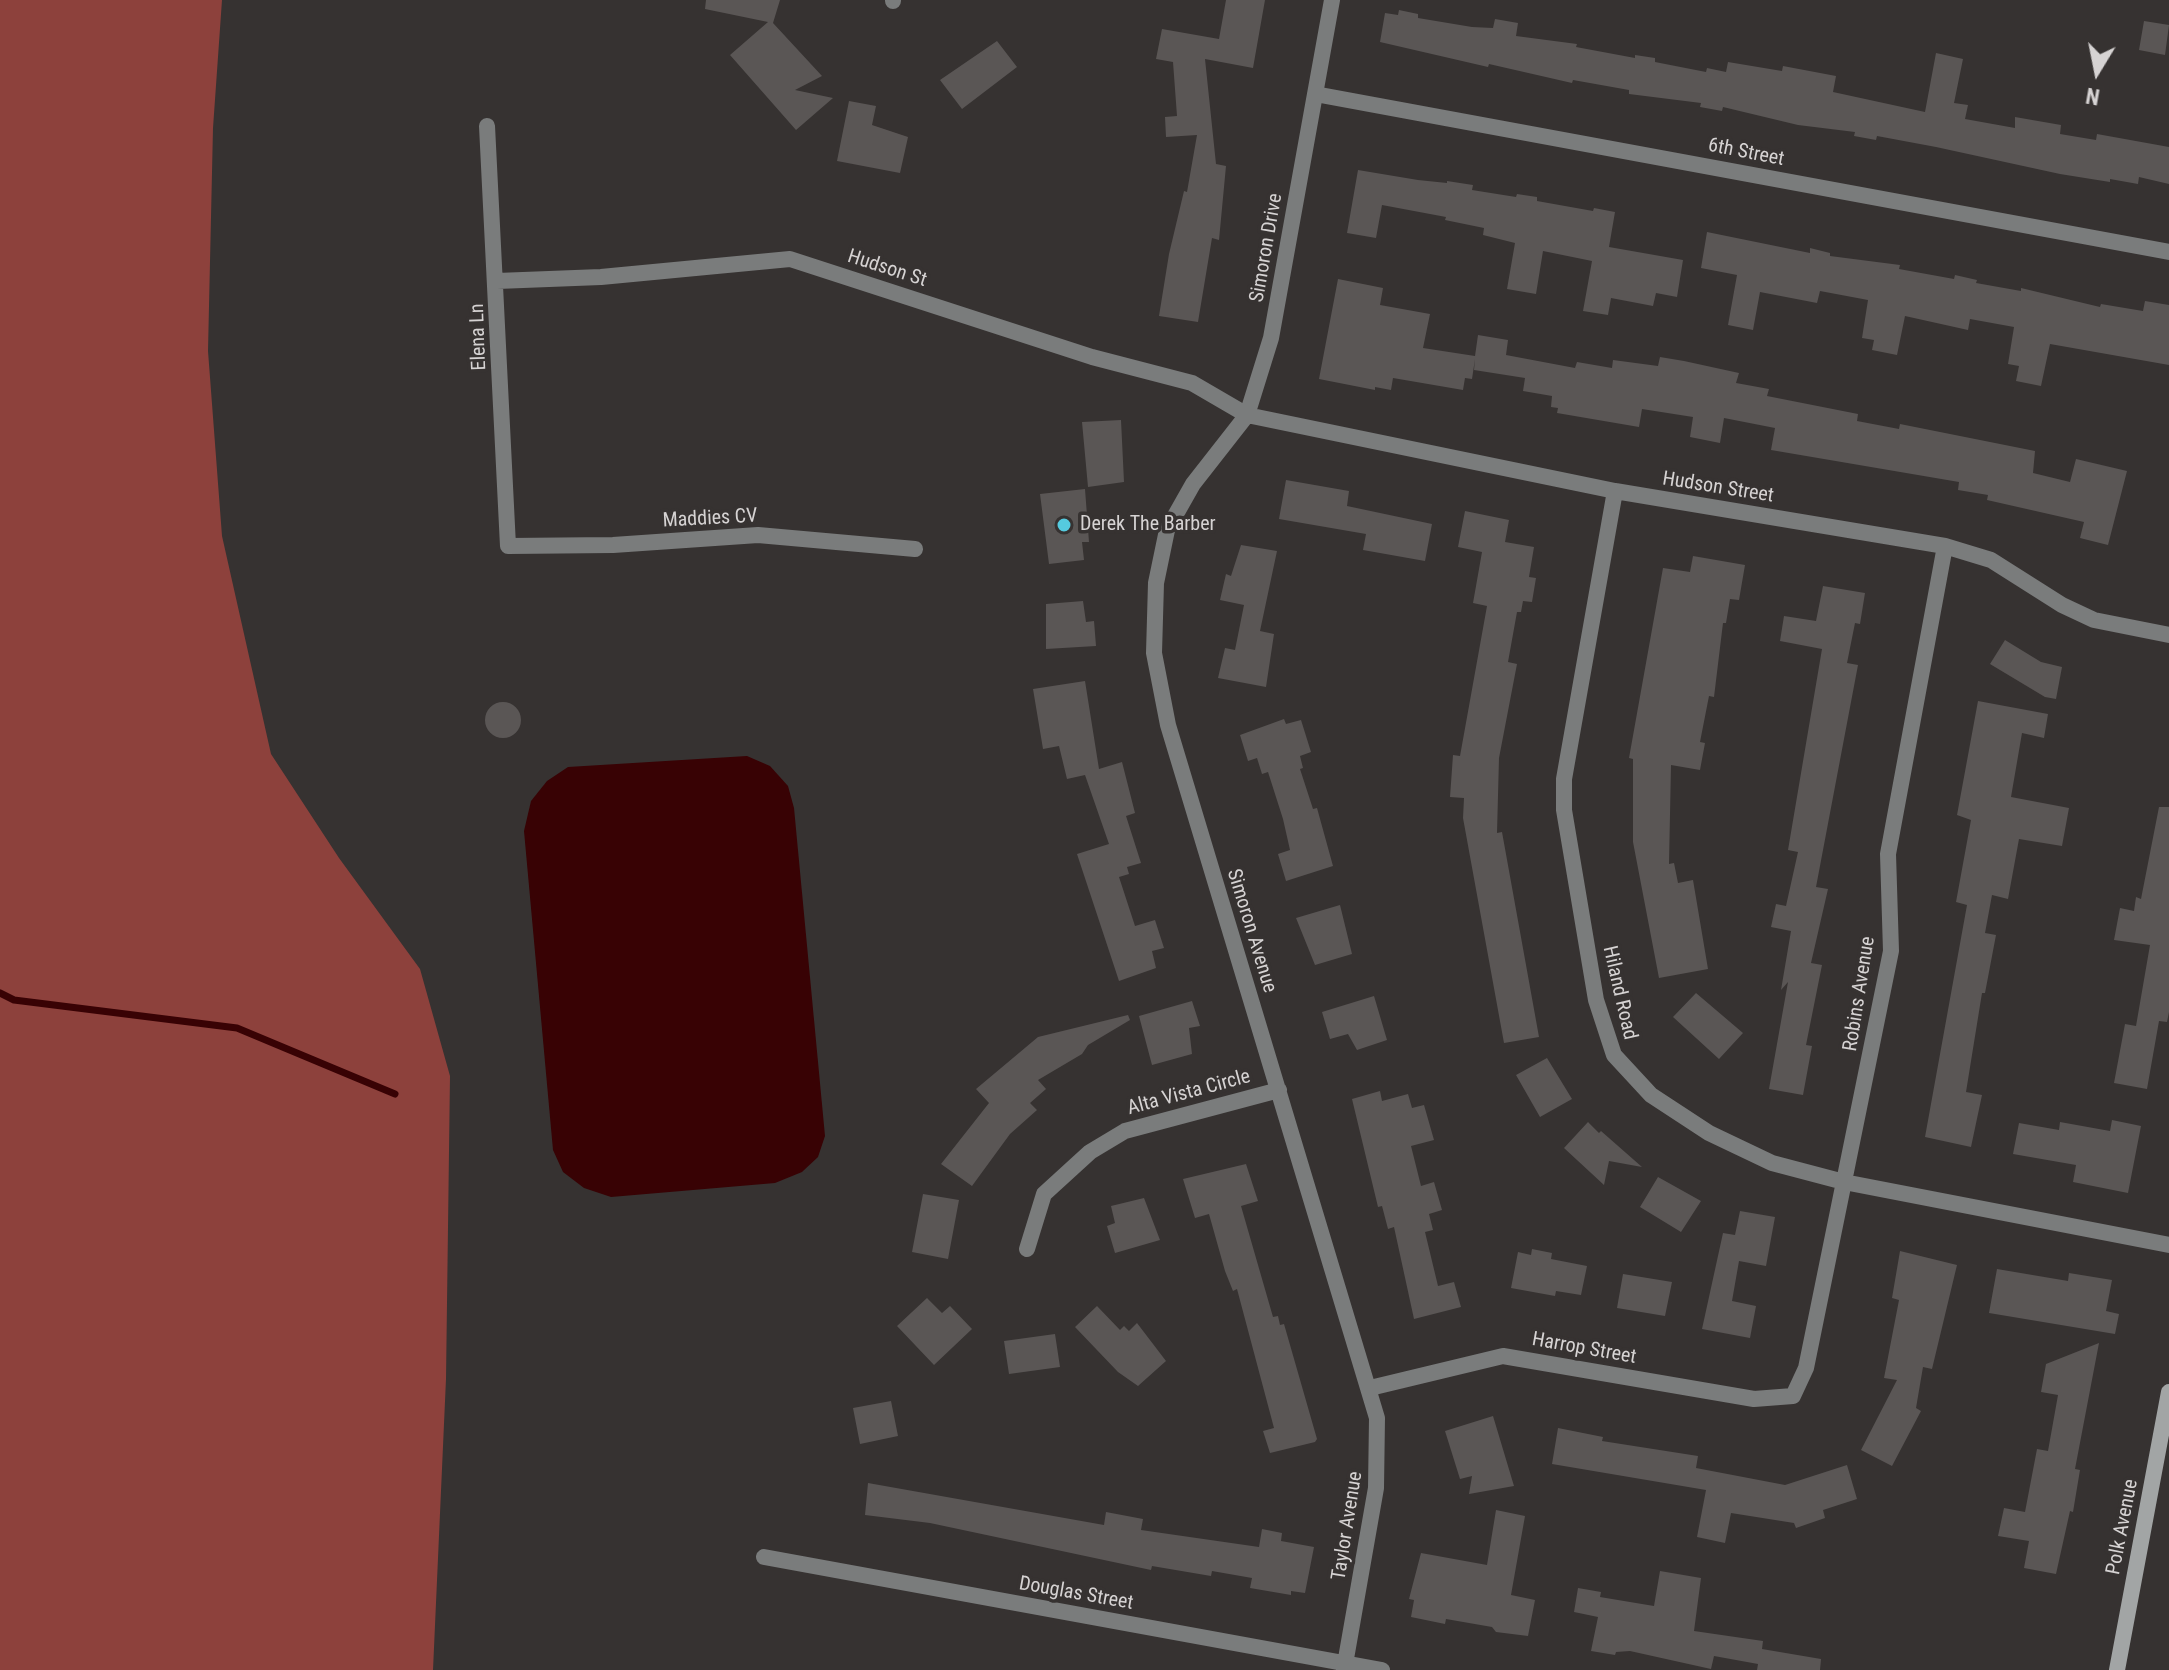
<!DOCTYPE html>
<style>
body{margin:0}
#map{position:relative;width:2169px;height:1670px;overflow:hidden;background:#363231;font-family:"Roboto Condensed",sans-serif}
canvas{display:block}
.north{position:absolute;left:2057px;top:32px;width:80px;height:80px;-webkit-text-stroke:6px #363231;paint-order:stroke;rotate:190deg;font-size:22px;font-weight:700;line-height:32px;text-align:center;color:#d6d3d3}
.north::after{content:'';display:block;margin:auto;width:28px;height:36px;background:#d6d3d3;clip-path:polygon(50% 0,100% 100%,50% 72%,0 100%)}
</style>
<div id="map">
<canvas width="2169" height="1670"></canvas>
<div class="north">N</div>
</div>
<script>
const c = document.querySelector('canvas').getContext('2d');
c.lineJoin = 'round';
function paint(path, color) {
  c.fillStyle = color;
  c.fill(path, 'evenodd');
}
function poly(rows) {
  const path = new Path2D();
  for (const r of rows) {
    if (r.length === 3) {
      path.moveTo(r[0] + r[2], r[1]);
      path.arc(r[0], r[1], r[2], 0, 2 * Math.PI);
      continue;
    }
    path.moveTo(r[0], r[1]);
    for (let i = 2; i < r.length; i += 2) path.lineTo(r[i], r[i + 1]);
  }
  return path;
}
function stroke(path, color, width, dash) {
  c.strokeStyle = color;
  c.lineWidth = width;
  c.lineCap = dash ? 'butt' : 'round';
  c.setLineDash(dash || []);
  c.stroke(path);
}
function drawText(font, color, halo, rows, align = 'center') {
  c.font = font + ' "Roboto Condensed",sans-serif';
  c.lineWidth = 7;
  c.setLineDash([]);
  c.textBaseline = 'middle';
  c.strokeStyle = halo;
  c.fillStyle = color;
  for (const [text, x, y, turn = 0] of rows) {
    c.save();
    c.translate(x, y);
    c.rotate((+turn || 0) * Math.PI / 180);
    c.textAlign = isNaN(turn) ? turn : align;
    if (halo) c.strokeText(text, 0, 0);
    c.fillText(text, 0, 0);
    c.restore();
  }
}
paint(poly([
 [0,0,222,0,213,128,208,351,222,536,271,754,339,858,420,969,450,1076,446,1379,433,1670,0,1670]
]), '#8d413c');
paint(poly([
 [747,756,770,766,788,786,794,808,825,1136,818,1157,802,1172,775,1183,611,1197,584,1188,563,1172,553,1150,524,831,531,801,547,781,568,767]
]), '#380204');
stroke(poly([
 [0,993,14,1000,237,1028,395,1094]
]), '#380204', 7);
paint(poly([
 [706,0,780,0,773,23,822,76,795,90,833,98,796,130,730,55,768,22,705,9],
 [1226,0,1265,0,1253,68,1205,59,1216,164,1226,166,1219,240,1212,238,1198,322,1159,316,1169,254,1184,191,1187,192,1197,135,1166,137,1165,117,1177,116,1173,62,1156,59,1162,29,1219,39],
 [1399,10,1418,14,1418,18,1472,27,1493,28,1495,19,1518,23,1516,36,1577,44,1576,47,1635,58,1635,55,1655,58,1655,62,1706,72,1707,68,1726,72,1728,62,1782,71,1783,66,1836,76,1833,92,1925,112,1936,53,1963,59,1954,103,1968,105,1965,119,2015,128,2015,117,2061,125,2060,134,2096,140,2097,134,2169,147,2169,184,2139,177,2138,184,2110,179,2110,182,2060,174,1936,147,1877,136,1876,140,1854,136,1855,132,1798,125,1723,107,1722,111,1700,107,1701,103,1629,94,1629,90,1573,80,1572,83,1489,64,1488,67,1380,42,1385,13,1398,15],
 [2144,21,2169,25,2165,55,2139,50],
 [997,41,1017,67,962,109,940,80],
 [849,101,876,106,872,125,908,137,900,173,837,161],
 [1358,170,1418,180,1447,183,1447,181,1473,185,1472,190,1516,197,1517,194,1537,197,1537,201,1593,211,1594,208,1615,212,1609,247,1683,260,1677,297,1656,293,1653,306,1611,298,1608,315,1583,311,1592,261,1543,251,1536,294,1507,289,1515,243,1483,235,1484,228,1445,220,1446,217,1382,205,1376,238,1347,233],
 [1707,232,1810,253,1810,248,1830,253,1830,256,1900,265,1899,269,1954,279,1955,275,1977,280,1976,283,2021,291,2021,288,2100,307,2101,304,2143,311,2145,301,2169,305,2169,365,2050,344,2041,386,2016,381,2019,366,2008,364,2014,327,1970,319,1968,330,1905,316,1897,355,1872,350,1874,340,1862,338,1868,300,1820,291,1817,303,1760,292,1753,330,1728,325,1737,275,1701,268],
 [1338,279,1383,288,1380,305,1430,314,1423,348,1475,356,1478,335,1508,340,1506,355,1575,368,1577,362,1612,368,1613,360,1658,366,1660,357,1684,361,1739,373,1736,383,1769,389,1767,396,1858,414,1857,421,1899,429,1900,424,2035,451,2033,473,2070,482,2076,459,2127,471,2108,545,2080,538,2084,522,1987,500,1988,495,1958,490,1959,482,1771,450,1775,428,1724,418,1720,443,1690,437,1693,417,1642,409,1639,427,1557,413,1558,408,1551,407,1552,396,1523,391,1525,378,1474,370,1475,359,1472,379,1465,378,1463,390,1393,378,1391,390,1375,387,1375,390,1319,379],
 [1121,420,1124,482,1088,487,1082,422],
 [1286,480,1349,491,1347,506,1432,524,1425,561,1363,550,1366,534,1279,519],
 [1085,489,1089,542,1082,542,1084,560,1049,564,1040,494],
 [1465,511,1509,520,1505,542,1534,547,1529,577,1536,578,1532,602,1523,601,1521,612,1517,612,1508,662,1517,664,1499,758,1497,833,1502,832,1539,1037,1504,1043,1463,818,1464,798,1450,797,1453,755,1460,756,1487,606,1473,603,1482,552,1458,547],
 [1241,545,1277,551,1260,631,1274,634,1266,687,1218,678,1225,648,1235,650,1244,605,1220,600,1226,574,1231,576],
 [1693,556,1745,565,1739,600,1730,599,1726,623,1723,623,1714,697,1709,696,1700,742,1705,743,1700,770,1671,765,1669,864,1674,863,1678,883,1693,880,1708,969,1659,978,1633,842,1633,759,1629,758,1663,568,1690,572],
 [1823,586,1865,593,1860,624,1855,623,1847,663,1858,665,1816,887,1828,889,1811,963,1822,965,1806,1045,1812,1046,1803,1095,1769,1089,1788,982,1781,990,1791,931,1771,927,1776,904,1786,906,1798,852,1788,850,1822,649,1780,641,1784,616,1816,621],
 [1083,601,1086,622,1094,621,1096,646,1046,649,1046,604],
 [2005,640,2041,662,2062,667,2056,699,2045,697,1990,664],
 [1085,681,1099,769,1122,762,1135,813,1126,816,1141,863,1127,867,1129,874,1119,877,1135,926,1155,920,1164,948,1152,951,1156,968,1119,981,1077,854,1109,844,1085,775,1067,779,1059,746,1043,749,1033,689],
 [1978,701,2048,714,2044,738,2022,733,2011,797,2069,808,2062,846,2019,839,2008,899,1992,895,1985,933,1996,935,1985,993,1982,993,1966,1092,1982,1095,1971,1147,1925,1137,1967,905,1956,902,1971,820,1957,815],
 [503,720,18],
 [1284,719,1286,724,1301,720,1311,752,1300,756,1303,768,1300,769,1313,809,1317,808,1333,866,1286,881,1278,854,1290,850,1283,819,1268,772,1262,774,1257,758,1248,761,1240,735],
 [2159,807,2169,807,2169,1012,2167,1022,2159,1021,2147,1089,2114,1083,2125,1024,2136,1026,2150,945,2114,940,2120,908,2134,911,2136,897,2141,899],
 [1340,905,1352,954,1315,965,1296,918],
 [1696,993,1743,1033,1719,1059,1673,1017],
 [1374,996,1387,1040,1357,1050,1348,1034,1330,1039,1322,1012],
 [1192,1001,1200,1026,1189,1028,1192,1054,1152,1065,1139,1016],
 [1128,1015,1130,1020,1088,1045,1082,1054,1038,1080,1046,1089,1030,1103,1037,1110,1010,1134,972,1186,941,1164,989,1103,976,1089,1038,1037],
 [1547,1058,1572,1099,1540,1117,1516,1075],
 [1380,1091,1382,1101,1408,1094,1412,1108,1424,1105,1434,1140,1411,1146,1421,1186,1434,1182,1442,1210,1429,1214,1433,1230,1425,1232,1438,1286,1454,1282,1461,1307,1414,1319,1394,1227,1388,1229,1382,1206,1378,1207,1352,1099],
 [2112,1120,2141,1126,2128,1193,2073,1182,2076,1165,2013,1154,2019,1123,2059,1130,2060,1122,2110,1131],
 [1588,1122,1599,1133,1601,1131,1642,1167,1609,1161,1604,1185,1564,1148],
 [1246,1164,1258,1201,1241,1206,1273,1317,1278,1316,1280,1325,1284,1324,1317,1439,1315,1442,1270,1453,1263,1431,1274,1428,1237,1289,1233,1291,1225,1271,1209,1214,1195,1218,1183,1179],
 [1658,1177,1701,1201,1681,1232,1640,1207],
 [923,1194,959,1200,948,1259,912,1252],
 [1144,1198,1160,1240,1115,1253,1107,1226,1115,1223,1111,1206],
 [1740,1211,1775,1217,1766,1266,1739,1261,1732,1301,1756,1306,1750,1338,1702,1329,1723,1233,1735,1235],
 [1532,1249,1552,1253,1551,1259,1587,1266,1581,1295,1556,1291,1555,1296,1511,1288,1518,1252,1531,1255],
 [1900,1251,1957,1265,1932,1369,1923,1367,1916,1408,1921,1411,1892,1466,1861,1450,1897,1380,1884,1378,1899,1300,1892,1298],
 [1997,1269,2068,1281,2069,1273,2112,1280,2106,1311,2119,1314,2115,1334,1989,1313],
 [1623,1274,1672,1282,1665,1316,1617,1308],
 [927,1298,942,1313,950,1306,972,1329,934,1365,897,1326],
 [1097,1306,1120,1330,1124,1326,1129,1331,1137,1323,1166,1361,1138,1386,1118,1372,1075,1327],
 [1055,1334,1060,1367,1009,1374,1004,1341],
 [2099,1343,2075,1469,2080,1470,2073,1512,2070,1511,2056,1574,2024,1568,2029,1541,1998,1536,2004,1508,2025,1512,2037,1449,2048,1451,2058,1395,2041,1392,2046,1364],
 [891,1401,898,1436,860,1444,853,1408],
 [1493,1416,1514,1486,1469,1494,1472,1476,1460,1479,1445,1431],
 [1558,1428,1603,1437,1602,1441,1698,1456,1696,1468,1785,1485,1847,1465,1857,1499,1823,1510,1825,1518,1796,1528,1794,1523,1731,1513,1725,1543,1697,1537,1706,1490,1552,1464],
 [868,1483,1104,1525,1106,1512,1143,1519,1141,1530,1259,1547,1262,1529,1282,1533,1281,1541,1314,1547,1305,1593,1291,1591,1291,1595,1250,1588,1252,1578,1212,1571,1211,1576,1152,1566,1151,1570,930,1523,865,1515],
 [1496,1510,1525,1516,1511,1595,1535,1600,1528,1636,1496,1632,1492,1627,1446,1619,1445,1624,1411,1617,1414,1600,1409,1599,1421,1553,1487,1565],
 [1660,1571,1701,1578,1694,1631,1763,1641,1762,1649,1821,1659,1820,1670,1757,1670,1758,1664,1714,1656,1711,1669,1630,1651,1616,1652,1615,1655,1591,1651,1598,1617,1574,1612,1578,1588,1601,1592,1600,1597,1654,1606]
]), '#5a5655');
stroke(poly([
 [1332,0,1271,338,1247,415,1193,484,1167,530,1156,583,1154,653,1168,725,1377,1418,1376,1488,1344,1670],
 [893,1,893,0],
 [1315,94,2169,252],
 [487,126,508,546,613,545,758,535,915,549],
 [497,281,601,277,790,259,1092,357,1192,383,1247,415,1615,491,1945,546,1991,560,2062,605,2094,620,2169,635],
 [1615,491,1564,779,1564,810,1596,1000,1614,1055,1651,1095,1709,1133,1772,1163,1844,1182,2169,1245],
 [1027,1249,1044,1194,1090,1152,1125,1131,1279,1090],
 [1370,1388,1503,1356,1754,1399,1793,1396,1806,1368,1891,951,1888,854,1945,546],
 [764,1557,1382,1670]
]), '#7a7c7c', 16);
stroke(poly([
 [2117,1670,2169,1392]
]), '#a2a5a5', 16);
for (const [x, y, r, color] of [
 [1064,525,8,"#55cadf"]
]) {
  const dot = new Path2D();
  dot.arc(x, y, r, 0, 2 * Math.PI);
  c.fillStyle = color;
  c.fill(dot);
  stroke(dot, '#363231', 3);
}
drawText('20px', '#d6d3d3', '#363231', [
 ["6th Street",1746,153,11],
 ["Simoron Drive",1267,248,-80],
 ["Hudson St",887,269,18],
 ["Elena Ln",479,337,-92],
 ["Hudson Street",1718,488,9],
 ["Maddies CV",710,519,-3],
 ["Simoron Avenue",1251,931,73],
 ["Hiland Road",1619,993,77],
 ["Robins Avenue",1860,994,-81],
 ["Alta Vista Circle",1189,1093,-15],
 ["Harrop Street",1584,1349,10],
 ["Taylor Avenue",1348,1526,-81],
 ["Polk Avenue",2123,1527,-79],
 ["Douglas Street",1076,1594,10]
]);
drawText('20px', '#d6d3d3', '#363231', [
 ["Derek The Barber",1080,525]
], 'left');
</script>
